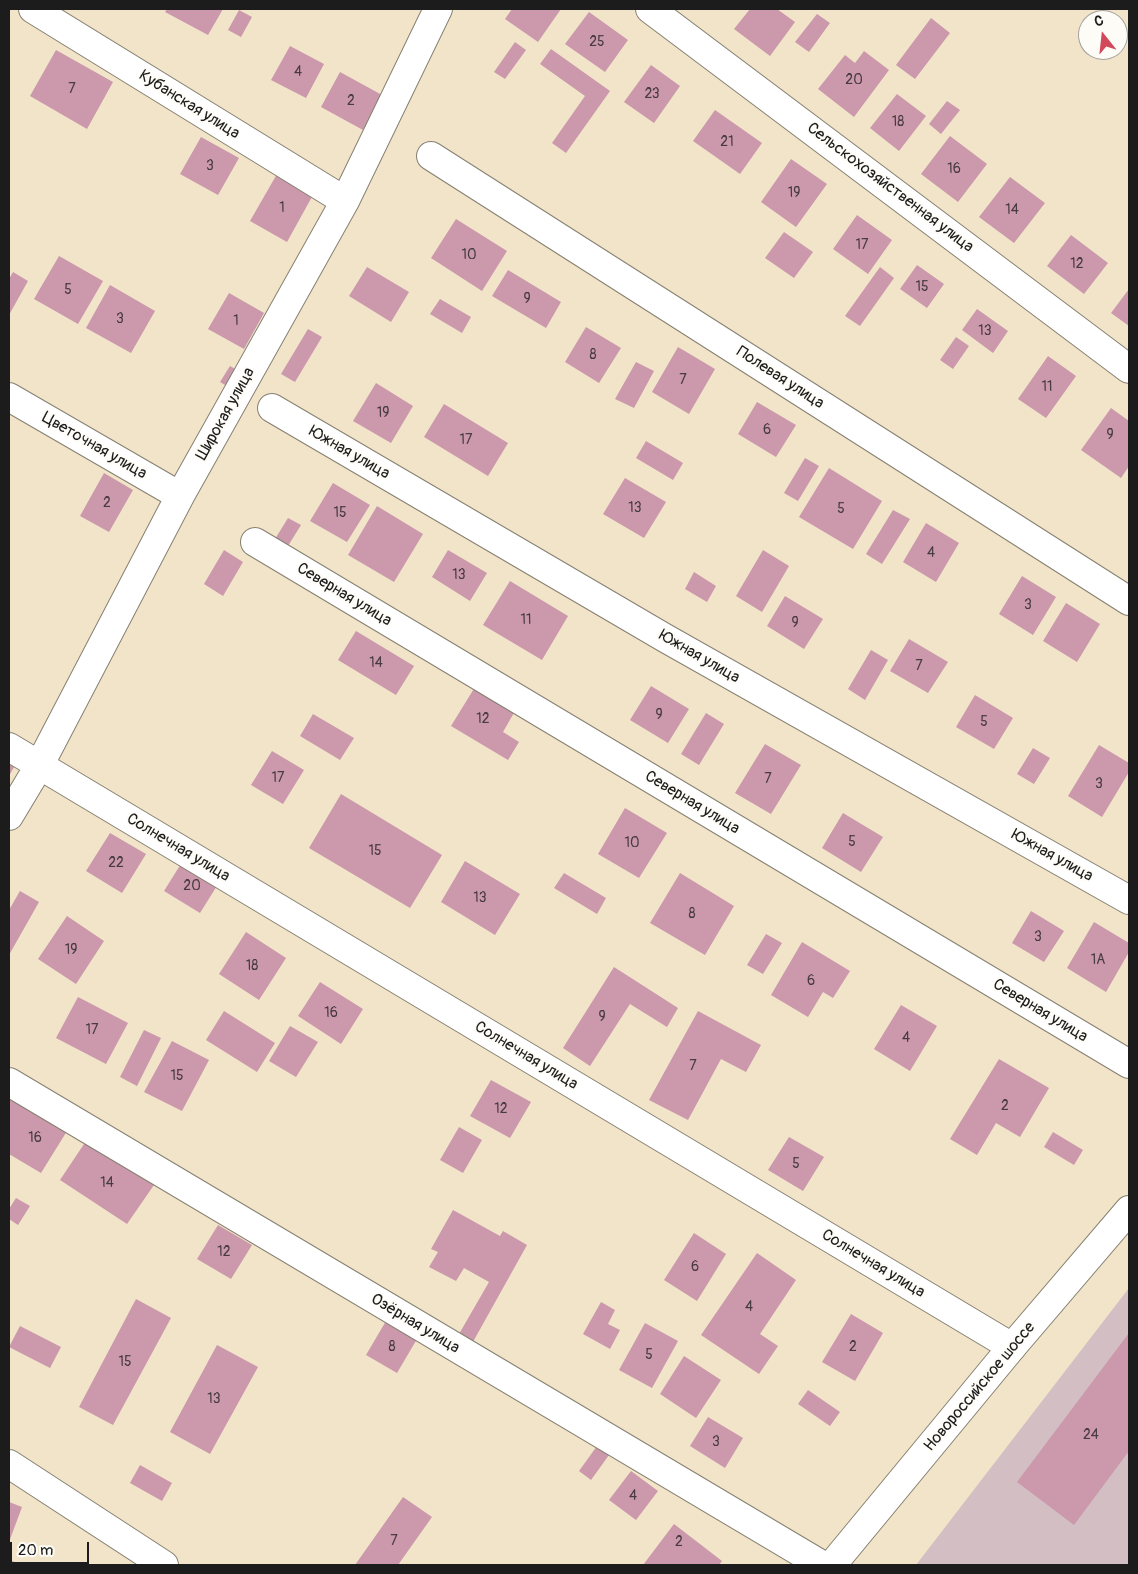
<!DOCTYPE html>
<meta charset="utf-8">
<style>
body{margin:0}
#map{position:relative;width:1138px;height:1574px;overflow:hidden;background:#f1e4c9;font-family:Pangolin,sans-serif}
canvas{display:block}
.frame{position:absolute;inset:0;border:10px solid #1c1c1c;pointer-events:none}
.north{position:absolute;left:1078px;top:10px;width:50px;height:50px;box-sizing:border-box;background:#fdfcf7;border:1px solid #a3a29f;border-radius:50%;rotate:344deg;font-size:14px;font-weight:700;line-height:20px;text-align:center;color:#1c1c1c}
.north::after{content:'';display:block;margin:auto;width:18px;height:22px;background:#d1495b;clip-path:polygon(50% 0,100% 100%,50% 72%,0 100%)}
.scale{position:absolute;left:10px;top:1542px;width:79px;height:22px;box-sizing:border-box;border:2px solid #1c1c1c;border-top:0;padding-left:6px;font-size:15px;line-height:18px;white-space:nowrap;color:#1c1c1c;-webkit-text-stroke:4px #fdfcf7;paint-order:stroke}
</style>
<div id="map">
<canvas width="1138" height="1574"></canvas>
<div class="frame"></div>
<div class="north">С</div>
<div class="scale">20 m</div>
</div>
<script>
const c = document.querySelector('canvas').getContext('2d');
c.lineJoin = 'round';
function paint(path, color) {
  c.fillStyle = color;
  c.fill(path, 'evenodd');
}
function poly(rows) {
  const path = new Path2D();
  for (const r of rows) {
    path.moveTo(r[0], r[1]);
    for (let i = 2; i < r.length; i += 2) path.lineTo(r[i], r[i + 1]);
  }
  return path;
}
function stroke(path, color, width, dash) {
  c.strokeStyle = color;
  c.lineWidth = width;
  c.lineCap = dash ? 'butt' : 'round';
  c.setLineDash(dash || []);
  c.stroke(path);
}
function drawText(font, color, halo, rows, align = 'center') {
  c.font = font + ' Pangolin,sans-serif';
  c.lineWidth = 4;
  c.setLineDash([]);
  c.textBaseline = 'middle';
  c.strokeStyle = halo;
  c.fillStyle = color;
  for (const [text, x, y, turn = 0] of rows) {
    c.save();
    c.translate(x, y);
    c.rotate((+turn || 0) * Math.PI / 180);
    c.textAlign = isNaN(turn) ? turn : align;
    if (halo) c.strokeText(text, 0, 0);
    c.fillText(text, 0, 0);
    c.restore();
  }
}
paint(poly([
 [1129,1288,1129,1565,916,1565]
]), '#d2bec3');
paint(poly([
 [167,9,223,9,208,35,165,12],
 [512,9,561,9,538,42,505,19],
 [750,9,777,9,795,22,770,56,734,29],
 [239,10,252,17,241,37,228,30],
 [589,12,628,40,605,72,565,44],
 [817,14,830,23,809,52,795,42],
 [931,18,950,33,915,79,896,65],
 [515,42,526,50,505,79,494,72],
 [290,46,324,64,306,98,271,80],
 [551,49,610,91,566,153,552,143,585,96,540,64],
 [56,50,113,82,87,129,30,96],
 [864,51,889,70,854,117,818,89,845,55,855,63],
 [651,65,680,86,654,123,624,102],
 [340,72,382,95,363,130,321,107],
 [897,94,926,116,899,151,870,128],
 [947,101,960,110,941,134,929,124],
 [715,110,762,143,740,174,693,141],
 [950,136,987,164,958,202,921,174],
 [201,137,239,158,218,195,180,174],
 [791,159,827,184,796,227,761,202],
 [277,174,313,195,287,242,250,221],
 [1010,177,1045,203,1014,243,979,217],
 [857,215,892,240,868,274,833,249],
 [456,219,507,251,482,291,431,258],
 [784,232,813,252,794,278,765,258],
 [1071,235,1108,263,1084,294,1047,266],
 [59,256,103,281,78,324,34,299],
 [917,265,944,284,927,308,900,289],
 [367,267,409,292,391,322,349,296],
 [880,267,894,278,860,326,845,316],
 [508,270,561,302,546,328,492,296],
 [13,272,28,281,9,315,9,279],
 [110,285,155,311,131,353,86,328],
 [1129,289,1129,326,1111,313],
 [229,293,264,313,244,349,208,329],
 [440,299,471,317,462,333,430,314],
 [977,309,1008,331,993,353,962,330],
 [586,327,621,348,599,383,565,362],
 [308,329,322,337,295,382,281,374],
 [956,337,969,346,953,369,940,360],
 [678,347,715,369,689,414,652,392],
 [1048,356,1076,376,1046,418,1018,399],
 [636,362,654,371,634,408,615,399],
 [230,366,246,375,237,392,220,382],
 [376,383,413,406,391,443,353,421],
 [757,402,796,425,776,457,738,434],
 [444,404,508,443,488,476,424,437],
 [1111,408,1129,421,1129,466,1121,478,1081,450],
 [646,441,683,463,673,480,636,458],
 [805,458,819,466,798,501,784,493],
 [829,468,882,501,853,549,799,517],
 [104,473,133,490,109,532,80,516],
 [625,478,666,502,644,538,603,514],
 [333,483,370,505,347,542,310,521],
 [377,506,423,534,394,582,348,555],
 [893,510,910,519,882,564,866,554],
 [288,518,301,525,288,546,275,539],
 [926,523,959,543,936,582,903,562],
 [224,550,243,562,223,596,204,584],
 [448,550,487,573,470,601,432,577],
 [763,550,789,566,762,612,736,596],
 [694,572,716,586,707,602,685,589],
 [1022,576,1056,597,1033,635,999,614],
 [510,581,568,616,542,660,483,625],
 [785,596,823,619,804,649,767,626],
 [1066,603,1100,624,1077,662,1043,641],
 [356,631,414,666,396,695,338,660],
 [909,639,948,662,928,693,890,671],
 [871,650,888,660,865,700,848,689],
 [651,686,689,709,668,743,630,720],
 [475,687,515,711,503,732,519,742,508,760,451,726],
 [975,695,1013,718,994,749,956,727],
 [706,713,724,724,699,765,681,754],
 [313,714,354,738,340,760,300,736],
 [765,744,801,765,771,814,735,793],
 [1099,745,1129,763,1129,772,1102,817,1068,796],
 [9,748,19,758,9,776],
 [1033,748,1050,758,1034,784,1017,774],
 [272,751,304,770,283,804,251,785],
 [341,794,442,855,410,908,309,848],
 [625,808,667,833,639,878,598,854],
 [843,813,883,837,861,872,822,848],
 [110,833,146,854,122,893,86,871],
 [184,859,220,881,200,913,164,891],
 [465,861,520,894,495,935,441,902],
 [564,873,606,898,597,914,554,888],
 [680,873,734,906,705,955,650,923],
 [20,891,39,902,9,955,9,910],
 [1031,911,1064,931,1044,962,1012,943],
 [67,916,104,941,76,984,38,959],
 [1094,922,1129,943,1129,952,1106,992,1067,968],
 [246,932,286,958,259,1000,219,974],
 [766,934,782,943,763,974,747,965],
 [802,942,850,971,833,998,823,992,808,1017,771,995],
 [614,967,678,1008,667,1027,630,1004,590,1066,563,1048],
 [320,982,363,1009,341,1044,298,1016],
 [78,997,128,1023,106,1064,56,1038],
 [901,1005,937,1026,910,1071,874,1049],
 [224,1011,275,1043,257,1072,206,1040],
 [698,1011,761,1045,746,1072,721,1059,688,1120,649,1100],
 [290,1026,318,1042,296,1077,269,1061],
 [144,1030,161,1038,137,1086,120,1077],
 [172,1041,209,1060,182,1111,144,1092],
 [999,1059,1049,1088,1020,1137,996,1123,977,1155,950,1139],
 [491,1080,531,1102,510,1138,470,1116],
 [16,1089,72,1123,41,1173,9,1154,9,1102],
 [459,1127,482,1140,463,1173,440,1160],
 [1053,1132,1083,1150,1074,1165,1044,1147],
 [789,1137,824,1157,803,1191,768,1170],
 [86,1141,154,1185,127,1224,60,1180],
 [16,1198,30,1206,18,1225,9,1219,9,1209],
 [453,1210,500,1236,503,1231,527,1245,469,1349,455,1341,489,1282,464,1268,456,1281,429,1267,438,1252,431,1249],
 [218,1225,252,1245,231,1279,197,1259],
 [694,1233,726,1254,697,1301,664,1280],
 [757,1253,796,1280,760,1334,778,1346,759,1374,701,1335],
 [136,1299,171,1318,113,1425,79,1407],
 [601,1302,615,1310,608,1324,620,1330,610,1349,583,1334],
 [851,1314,883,1333,855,1381,822,1362],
 [386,1321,417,1339,397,1373,366,1355],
 [645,1323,678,1341,652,1388,619,1370],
 [20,1326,61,1347,50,1368,9,1347],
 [1129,1333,1129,1451,1074,1525,1017,1482],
 [217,1345,258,1367,210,1454,170,1432],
 [684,1356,721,1380,696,1418,660,1394],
 [808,1390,840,1412,830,1426,798,1404],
 [708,1417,743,1438,725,1468,690,1446],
 [597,1446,609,1455,591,1480,579,1471],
 [140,1465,172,1483,162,1501,130,1483],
 [631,1471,658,1491,636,1520,609,1500],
 [403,1497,432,1517,398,1565,355,1565],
 [9,1502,22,1507,9,1542],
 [674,1524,722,1561,719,1565,643,1565],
 [9,1560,23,1565,9,1565]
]), '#cb98ac');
const minor = poly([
 [33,9,345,201],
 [650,9,1129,369],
 [431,156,1129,601],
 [9,397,180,496],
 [272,408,665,638,1129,900],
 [255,542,1129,1064],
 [9,747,1012,1347],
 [9,816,39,766,180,496,345,201,438,9],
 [9,1082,822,1565],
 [9,1464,164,1565]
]);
const secondary = poly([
 [832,1565,1012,1347,1129,1210]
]);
stroke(minor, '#868072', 30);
stroke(secondary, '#868072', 30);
stroke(minor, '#fff', 28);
stroke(secondary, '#fff', 28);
drawText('14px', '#483b40', null, [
 ["25",597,42],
 ["4",298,72],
 ["20",854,80],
 ["7",72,89],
 ["23",652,94],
 ["2",351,101],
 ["18",898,122],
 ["21",727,142],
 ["3",210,166],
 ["16",954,169],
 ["19",794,193],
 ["1",282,208],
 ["14",1012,210],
 ["17",862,245],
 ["10",469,255],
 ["12",1077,264],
 ["15",922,287],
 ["5",68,290],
 ["9",527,299],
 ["3",120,319],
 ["1",236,321],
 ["13",985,331],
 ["8",593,355],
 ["7",683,380],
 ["11",1047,387],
 ["19",383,413],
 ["6",767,430],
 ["9",1110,435],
 ["17",466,440],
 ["2",107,503],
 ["13",635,508],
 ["5",841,509],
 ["15",340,513],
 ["4",931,553],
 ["13",459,575],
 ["3",1028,605],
 ["11",526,620],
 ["9",795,623],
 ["14",376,663],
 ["7",919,666],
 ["9",659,715],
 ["12",483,719],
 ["5",984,722],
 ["17",278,778],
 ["7",768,779],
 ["3",1099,784],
 ["5",852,842],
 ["10",632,843],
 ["15",375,851],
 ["22",116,863],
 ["20",192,886],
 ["13",480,898],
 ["8",692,914],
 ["3",1038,937],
 ["19",71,950],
 ["1А",1098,960],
 ["18",252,966],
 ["6",811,981],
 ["16",331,1013],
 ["9",602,1017],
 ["17",92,1030],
 ["4",906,1038],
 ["7",693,1066],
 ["15",177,1076],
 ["2",1005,1106],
 ["12",501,1109],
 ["16",35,1138],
 ["5",796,1164],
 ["14",107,1183],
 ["12",224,1252],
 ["6",695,1267],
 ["4",749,1307],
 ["8",392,1347],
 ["2",853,1347],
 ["5",649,1355],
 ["15",125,1362],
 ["13",214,1399],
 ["24",1091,1435],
 ["3",716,1442],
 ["4",633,1496],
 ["7",394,1541],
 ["2",679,1542]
]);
drawText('16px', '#1c1c1c', '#fdfcf7', [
 ["Кубанская улица",189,105,32],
 ["Сельскохозяйственная улица",890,188,37],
 ["Полевая улица",780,378,33],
 ["Широкая улица",226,414,-61],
 ["Цветочная улица",94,446,30],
 ["Южная улица",349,453,30],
 ["Северная улица",344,595,31],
 ["Южная улица",699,657,30],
 ["Северная улица",692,803,31],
 ["Солнечная улица",178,848,31],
 ["Южная улица",1052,856,29],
 ["Северная улица",1040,1011,31],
 ["Солнечная улица",526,1056,31],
 ["Солнечная улица",873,1264,31],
 ["Озёрная улица",415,1324,31],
 ["Новороссийское шоссе",980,1387,-50]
]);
</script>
